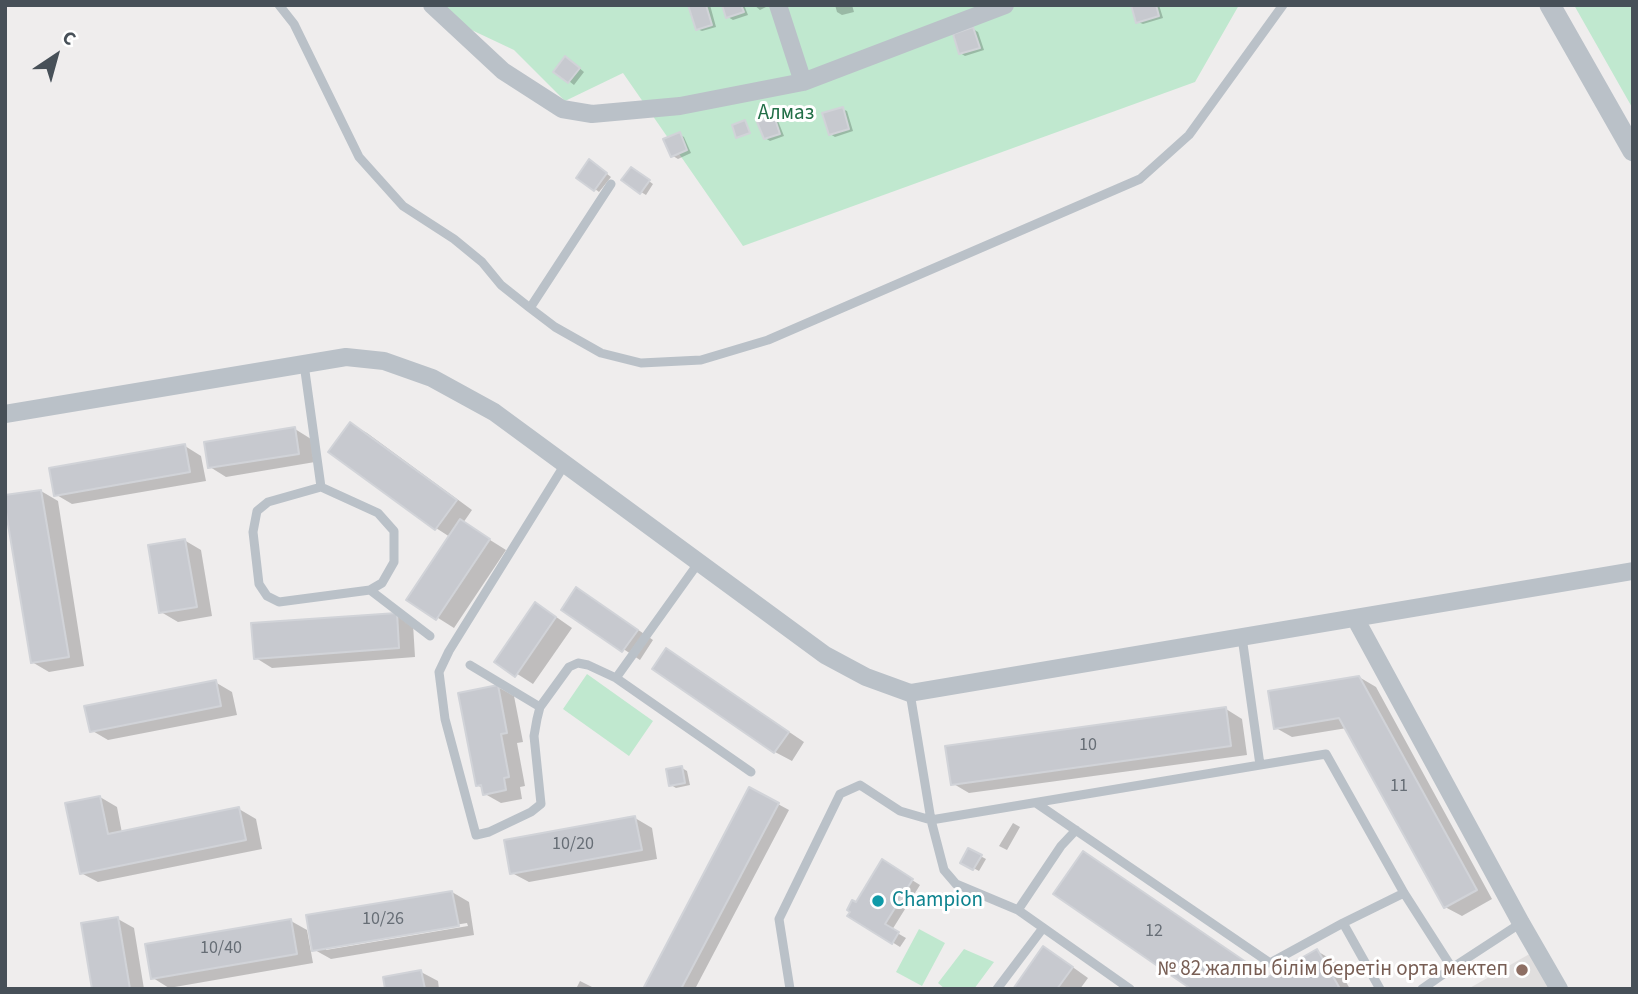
<!DOCTYPE html>
<meta charset="utf-8">
<style>
body{margin:0}
#map{position:relative;width:1638px;height:994px;overflow:hidden;background:#efeded;font-family:"Source Sans 3",sans-serif}
canvas{display:block}
.frame{position:absolute;inset:0;border:7px solid #475058;pointer-events:none}
.north{position:absolute;left:21px;top:21px;width:70px;height:70px;-webkit-text-stroke:5px #fff;paint-order:stroke;rotate:36deg;font-size:19px;font-weight:700;line-height:28px;text-align:center;color:#475058}
.north::after{content:'';display:block;margin:auto;width:24px;height:32px;background:#475058;clip-path:polygon(50% 0,100% 100%,50% 72%,0 100%)}
</style>
<div id="map">
<canvas width="1638" height="994"></canvas>
<div class="frame"></div>
<div class="north">С</div>
</div>
<script>
const c = document.querySelector('canvas').getContext('2d');
c.lineJoin = 'round';
function paint(path, color) {
  c.fillStyle = color;
  c.fill(path, 'evenodd');
}
function poly(rows) {
  const path = new Path2D();
  for (const r of rows) {
    path.moveTo(r[0], r[1]);
    for (let i = 2; i < r.length; i += 2) path.lineTo(r[i], r[i + 1]);
  }
  return path;
}
function stroke(path, color, width, dash) {
  c.strokeStyle = color;
  c.lineWidth = width;
  c.lineCap = dash ? 'butt' : 'round';
  c.setLineDash(dash || []);
  c.stroke(path);
}
function drawText(font, color, halo, rows, align = 'center') {
  c.font = font + ' "Source Sans 3",sans-serif';
  c.lineWidth = 6;
  c.setLineDash([]);
  c.textBaseline = 'middle';
  c.strokeStyle = halo;
  c.fillStyle = color;
  for (const [text, x, y, turn = 0] of rows) {
    c.save();
    c.translate(x, y);
    c.rotate((+turn || 0) * Math.PI / 180);
    c.textAlign = isNaN(turn) ? turn : align;
    if (halo) c.strokeText(text, 0, 0);
    c.fillText(text, 0, 0);
    c.restore();
  }
}
paint(poly([
 [1533,952,1553,989,1468,989]
]), '#e0dede');
paint(poly([
 [432,5,1239,5,1195,82,743,246,623,73,565,101,514,50,444,17],
 [1574,5,1633,5,1633,109],
 [587,674,653,721,629,756,563,709],
 [919,929,945,943,922,986,896,972],
 [964,949,994,962,974,989,945,989,938,983]
]), '#c0e8cf');
paint(poly([
 [690,5,710,5,716,27,702,31,697,29],
 [724,5,744,5,748,15,733,20,728,17],
 [754,5,770,5,760,10],
 [835,5,852,5,854,12,842,15,837,12],
 [1133,5,1159,5,1163,18,1143,24,1138,22],
 [973,29,978,32,984,50,965,56,960,53],
 [571,61,584,72,574,85,556,71],
 [842,109,847,111,853,131,835,137,830,134],
 [773,118,778,121,784,136,770,141,765,138],
 [679,134,684,137,691,153,678,159,673,156],
 [594,164,611,177,599,192,595,189],
 [636,172,653,184,646,195,641,192],
 [351,424,367,433,472,510,463,523,506,550,454,628,408,599,450,537,436,528],
 [295,429,311,439,315,462,226,477,210,467],
 [185,446,201,456,206,481,72,504,55,494],
 [41,491,58,501,84,666,49,672,32,662],
 [184,540,201,550,212,616,178,622,161,612],
 [593,599,653,640,640,660,563,609],
 [396,614,413,624,415,657,272,668,256,658],
 [552,614,572,628,533,684,497,661],
 [667,650,683,660,804,742,792,761,775,752,654,669],
 [1359,677,1376,687,1492,899,1462,916,1445,907,1347,728,1292,737,1276,728],
 [215,682,232,692,237,715,108,740,91,730],
 [498,687,514,696,523,742,517,743,525,786,520,787,522,799,501,803,485,794,484,789,477,785],
 [1226,709,1242,719,1247,755,969,793,952,783],
 [682,768,687,771,690,785,676,788,671,785],
 [750,789,789,810,695,989,645,989],
 [100,797,117,807,122,833,239,809,256,819,262,849,98,882,81,873],
 [635,818,652,828,657,859,529,882,512,873],
 [1013,823,1020,827,1007,850,999,846],
 [969,850,986,859,979,871,962,862],
 [883,862,920,885,892,930,906,938,900,947,849,915],
 [452,892,469,902,474,935,331,959,313,949],
 [467,923,468,926,326,950,326,946],
 [118,919,134,928,144,989,94,989],
 [291,921,307,930,313,963,169,988,153,978],
 [1317,951,1334,961,1350,989,1194,989,1269,979],
 [1060,958,1088,978,1080,989,1015,989],
 [421,972,438,981,439,989,387,989],
 [580,981,592,987,595,989,576,989]
]), '#0003');
const building = poly([
 [688,5,706,5,712,25,696,30,688,5],
 [722,5,741,5,744,12,726,18,722,5],
 [1131,5,1156,5,1159,16,1136,23,1131,5],
 [973,27,980,48,959,54,953,34,973,27],
 [565,56,580,68,568,83,553,72,565,56],
 [843,107,849,129,829,135,822,113,843,107],
 [774,116,780,134,764,139,757,122,774,116],
 [745,120,750,133,736,138,732,125,745,120],
 [680,132,687,150,671,157,663,139,680,132],
 [589,159,607,173,594,191,576,178,589,159],
 [631,167,650,180,640,194,621,180,631,167],
 [350,422,457,500,435,530,328,452,350,422],
 [295,427,299,454,208,468,204,442,295,427],
 [185,444,190,472,54,496,49,468,185,444],
 [41,490,69,657,31,663,5,506,5,495,41,490],
 [460,519,490,539,436,620,406,600,460,519],
 [185,539,197,607,159,613,148,545,185,539],
 [576,587,638,630,622,652,561,610,576,587],
 [535,602,556,617,515,677,494,662,535,602],
 [397,613,399,648,254,659,251,623,397,613],
 [666,648,789,732,774,753,652,669,666,648],
 [1359,676,1477,890,1444,908,1339,718,1274,729,1268,691,1359,676],
 [216,680,221,706,90,732,84,706,216,680],
 [498,685,507,733,501,734,509,777,504,778,506,790,483,795,481,785,476,786,458,693,498,685],
 [1226,707,1231,746,951,785,945,746,1226,707],
 [682,766,685,783,669,786,666,769,682,766],
 [749,787,779,803,681,989,643,989,749,787],
 [100,796,108,834,239,807,246,840,80,874,65,803,100,796],
 [635,816,642,850,510,874,504,840,635,816],
 [968,848,982,855,973,870,960,863,968,848],
 [1083,851,1268,977,1317,949,1339,987,1335,989,1191,989,1053,894,1083,851],
 [882,859,913,879,885,924,899,932,892,944,847,916,850,912,847,910,852,900,856,902,882,859],
 [452,891,459,926,312,951,306,915,452,891],
 [118,917,130,989,92,989,81,923,118,917],
 [291,919,297,954,151,979,145,944,291,919],
 [1043,946,1073,967,1057,989,1013,989,1043,946],
 [421,970,425,989,385,989,383,977,421,970]
]);
paint(building, '#c7c9cf');
stroke(building, '#d1d3d8', 2);
stroke(poly([
 [279,5,294,24,359,157,403,206,454,239,482,262,501,285,530,308],
 [611,184,530,308,555,327,601,353,641,363,701,360,768,340,1140,179,1189,135,1283,5],
 [304,364,321,487,268,502,257,511,253,532,259,584,267,596,279,602,370,590,382,583,394,562,394,531,378,513,321,487],
 [565,464,449,651,439,672,445,719,476,835,489,832,531,812,541,804,534,736,537,719,540,707,569,667,578,663,588,665,616,678,699,562],
 [370,590,430,636],
 [1242,637,1260,765],
 [470,665,540,707],
 [616,678,751,772],
 [910,693,931,820,1326,754,1404,893,1452,968,1521,923],
 [1036,803,1270,963,1343,923,1404,893],
 [1018,910,1061,846,1076,830],
 [1343,923,1380,989],
 [790,989,779,919,840,794,860,785,900,811,931,820,944,870,956,884,1018,910,1130,989],
 [997,989,1043,928],
 [1422,989,1452,968]
]), '#bac1c8', 9);
stroke(poly([
 [432,5,503,71,562,109,592,114,680,106,803,82,1005,5],
 [778,5,803,82],
 [5,414,346,357,384,361,432,378,494,412,825,655,866,677,910,693,1633,571],
 [1355,618,1521,923,1559,989]
]), '#bac1c8', 18);
stroke(poly([
 [1550,5,1633,151]
]), '#bac1c8', 21);
for (const [x, y, r, color] of [
 [878,901,7,"#0f9aa8"],
 [1522,970,7,"#8d6e63"]
]) {
  const dot = new Path2D();
  dot.arc(x, y, r, 0, 2 * Math.PI);
  c.fillStyle = color;
  c.fill(dot);
  stroke(dot, '#fff', 2.5);
}
drawText('18px', '#676e76', null, [
 ["10",1088,746],
 ["11",1399,787],
 ["10/20",573,845],
 ["10/26",383,920],
 ["12",1154,932],
 ["10/40",221,949]
]);
drawText('21px', '#226f47', '#fff', [
 ["Алмаз",786,114]
]);
drawText('21px', '#0d838f', '#fff', [
 ["Champion",892,901]
], 'left');
drawText('21px', '#785e54', '#fff', [
 ["№ 82 жалпы білім беретін орта мектеп",1508,970]
], 'right');
</script>
